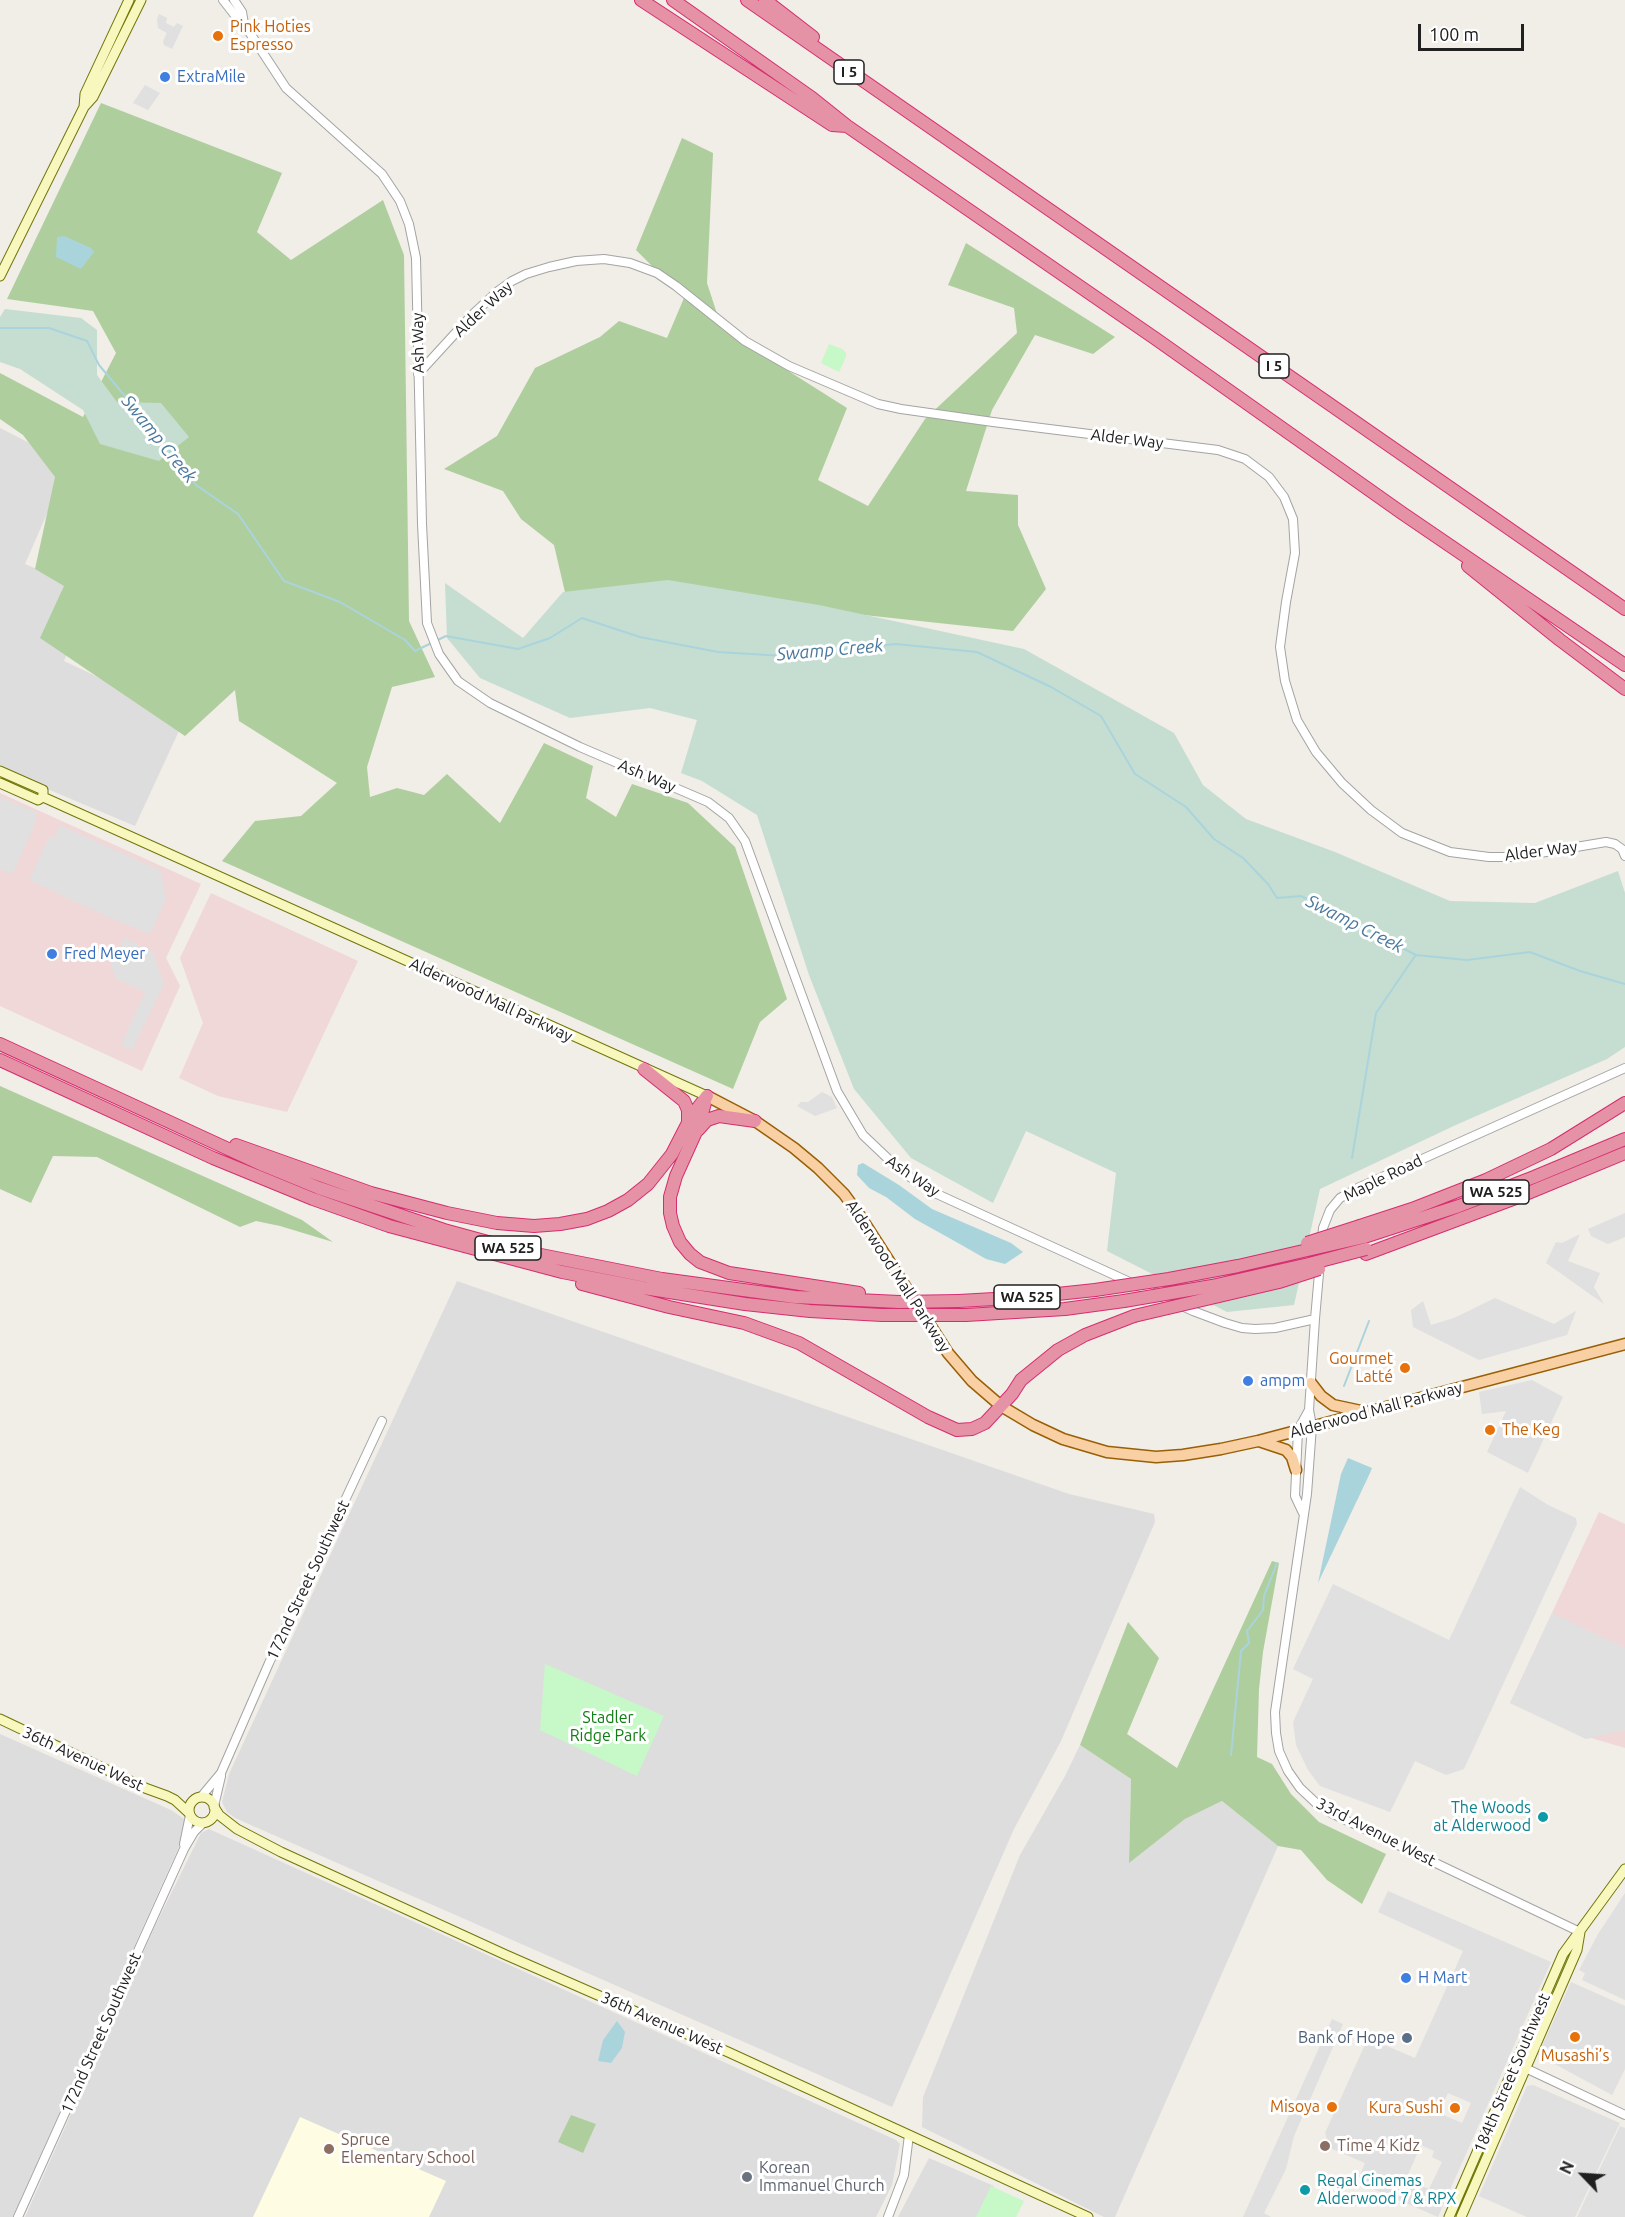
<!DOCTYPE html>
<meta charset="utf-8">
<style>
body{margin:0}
#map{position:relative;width:1625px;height:2217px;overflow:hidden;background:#f1ede7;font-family:Ubuntu,sans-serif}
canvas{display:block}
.north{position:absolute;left:1553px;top:2145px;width:60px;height:60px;-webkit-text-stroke:4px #fff;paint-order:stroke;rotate:295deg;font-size:16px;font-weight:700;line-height:24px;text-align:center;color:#202020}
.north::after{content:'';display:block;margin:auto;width:21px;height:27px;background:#202020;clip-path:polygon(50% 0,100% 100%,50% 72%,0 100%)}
.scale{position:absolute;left:1418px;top:24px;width:106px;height:27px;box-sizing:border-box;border:3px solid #202020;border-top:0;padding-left:8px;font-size:18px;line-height:21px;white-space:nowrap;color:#202020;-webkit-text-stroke:4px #fff;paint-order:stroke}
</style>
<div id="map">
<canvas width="1625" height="2217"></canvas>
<div class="north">N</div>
<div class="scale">100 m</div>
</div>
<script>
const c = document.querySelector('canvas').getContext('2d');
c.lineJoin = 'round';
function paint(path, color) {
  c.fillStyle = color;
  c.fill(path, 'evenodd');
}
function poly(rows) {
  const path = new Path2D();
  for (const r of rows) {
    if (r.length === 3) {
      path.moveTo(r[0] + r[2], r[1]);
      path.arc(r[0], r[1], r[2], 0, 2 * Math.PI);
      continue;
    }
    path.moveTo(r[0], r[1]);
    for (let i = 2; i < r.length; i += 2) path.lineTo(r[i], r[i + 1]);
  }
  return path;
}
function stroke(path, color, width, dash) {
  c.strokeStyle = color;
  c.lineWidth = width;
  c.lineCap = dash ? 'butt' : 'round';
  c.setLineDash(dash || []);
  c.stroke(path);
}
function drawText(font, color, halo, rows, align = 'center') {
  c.font = font + ' Ubuntu,sans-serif';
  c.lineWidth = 6;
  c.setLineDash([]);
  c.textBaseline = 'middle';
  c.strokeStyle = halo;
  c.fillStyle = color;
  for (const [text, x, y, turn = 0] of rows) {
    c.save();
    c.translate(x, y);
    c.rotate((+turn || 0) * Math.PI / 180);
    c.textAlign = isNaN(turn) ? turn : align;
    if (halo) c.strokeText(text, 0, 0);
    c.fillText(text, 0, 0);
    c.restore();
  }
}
paint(poly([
 [0,428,69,463,25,564,93,593,64,661,185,718,135,826,0,769],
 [457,1281,1069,1494,1154,1514,1155,1522,1061,1741,1014,1829,892,2107,235,1818,227,1812,222,1802,229,1774],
 [0,1734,171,1810,187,1821,182,1840,13,2217,0,2217],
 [1080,1745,1131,1779,1129,1862,1185,1819,1222,1801,1278,1846,1115,2217,1104,2217,922,2127,923,2097,1020,1855,1065,1776],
 [209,1829,896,2140,900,2144,892,2185,876,2217,25,2217,154,1928,201,1833],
 [929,2158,994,2186,978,2217,898,2217]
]), '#deddde');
paint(poly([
 [0,793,201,884,166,958,180,986,142,1071,0,1006],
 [211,893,358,961,287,1112,218,1096,179,1078,203,1023,180,958],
 [1599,1512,1625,1524,1625,1748,1588,1737,1510,1703]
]), '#f0d8d8');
paint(poly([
 [300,2117,446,2181,429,2217,253,2217]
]), '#fefde3');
paint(poly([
 [101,103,282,173,257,232,291,260,383,200,404,255,409,621,435,677,392,687,367,767,370,797,397,788,424,795,447,774,500,823,544,743,593,766,586,798,616,817,632,784,688,803,735,847,787,999,760,1022,733,1089,222,861,255,821,301,816,337,783,239,721,235,690,185,736,40,638,64,586,35,569,55,477,23,435,0,419,0,373,83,417,116,353,93,311,7,299],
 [682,138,713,153,707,283,722,329,847,408,818,480,868,506,925,419,1017,333,1014,308,948,285,966,243,1115,337,1093,354,1035,335,992,410,966,491,1018,495,1018,525,1046,589,1013,631,752,603,567,601,554,545,521,519,503,491,444,469,497,436,535,368,600,337,619,321,667,338,684,298,636,250],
 [0,1086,302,1220,333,1242,280,1226,256,1221,240,1227,97,1157,53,1156,31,1203,0,1189],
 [1272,1561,1279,1563,1263,1652,1259,1689,1257,1757,1272,1764,1291,1794,1319,1822,1386,1854,1362,1904,1327,1880,1301,1850,1278,1846,1222,1801,1185,1819,1129,1863,1131,1779,1080,1745,1128,1622,1159,1658,1127,1734,1177,1768],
 [571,2115,596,2124,583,2153,558,2142]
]), '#afce9e');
paint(poly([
 [5,309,81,318,97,330,97,375,117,402,161,403,189,437,159,461,100,444,83,410,20,369,0,362,0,317],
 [668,580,819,605,1024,649,1174,733,1203,785,1246,819,1335,852,1450,901,1535,903,1618,871,1625,893,1625,1047,1607,1059,1458,1124,1320,1189,1294,1305,1227,1312,1107,1251,1116,1173,1026,1131,993,1203,911,1158,854,1089,809,975,757,815,702,781,681,773,697,720,650,708,570,718,480,678,447,638,445,583,523,638,563,592]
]), '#c5ded1');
paint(poly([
 [829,344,842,349,846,353,846,357,839,372,821,363],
 [545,1664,664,1716,637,1776,540,1730],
 [991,2186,1024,2201,1016,2217,976,2217]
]), '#c7f8c8');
paint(poly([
 [159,14,167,18,166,23,174,27,177,23,183,26,172,49,164,45,163,41,167,33,158,28,157,19],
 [145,85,160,93,148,110,133,103],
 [0,797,37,813,33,829,12,875,0,869],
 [60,825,161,871,166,899,150,934,108,917,29,880,49,837,54,838],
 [124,938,153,952,164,984,132,1050,121,1045,145,992,116,979,111,965],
 [822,1092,832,1097,837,1108,815,1116,797,1106,801,1102,808,1102],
 [1625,1213,1625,1237,1608,1244,1591,1236,1588,1229],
 [1580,1234,1568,1261,1600,1273,1594,1287,1604,1304,1546,1263,1556,1242,1562,1243],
 [1495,1298,1554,1324,1576,1311,1567,1335,1479,1360,1413,1327,1411,1310,1423,1301,1431,1325,1454,1318],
 [1532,1380,1563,1397,1528,1473,1487,1452,1506,1411,1482,1414,1479,1392],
 [1520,1487,1548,1505,1576,1518,1577,1524,1464,1769,1446,1775,1415,1761,1390,1812,1320,1786,1308,1770,1296,1745,1293,1722,1313,1679,1293,1669,1333,1584,1449,1640],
 [1552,1613,1625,1648,1625,1730,1586,1739,1510,1703],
 [1388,1891,1551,1962,1438,2217,1357,2182,1365,2163,1330,2148,1325,2133,1368,2038,1415,2058,1463,1951,1378,1912],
 [1448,2093,1471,2103,1462,2123,1439,2113],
 [1421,2145,1434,2151,1432,2157,1442,2162,1429,2189,1406,2179],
 [1625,1893,1625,2000,1582,1980,1585,1973,1579,1970,1598,1934],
 [1571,1982,1625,2006,1625,2069,1612,2095,1538,2055],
 [1332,2019,1343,2024,1294,2136,1286,2169,1264,2213,1271,2217,1243,2217],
 [1533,2085,1620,2123,1575,2217,1527,2217,1479,2196,1527,2086],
 [1620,2126,1625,2128,1625,2217,1577,2217]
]), '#e0e0e0');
paint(poly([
 [64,236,91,248,94,252,81,269,56,257,57,237],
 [863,1163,899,1185,932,1209,1011,1243,1023,1252,1005,1264,986,1259,958,1243,915,1219,886,1197,869,1188,857,1175,858,1165],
 [1348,1458,1372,1468,1370,1473,1318,1583,1341,1474],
 [617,2021,625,2032,622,2048,611,2063,598,2061,603,2040]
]), '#aad4dc');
stroke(poly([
 [0,328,49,328,87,341,99,365,160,438,196,485,238,514,284,581,340,602,405,640,415,651,446,636,518,649,550,638,582,618,640,637,718,652,784,656,896,644,977,652,1051,687,1101,716,1135,774,1186,807,1214,839,1243,858,1268,884,1277,898,1301,896,1416,955,1467,960,1530,952,1580,971,1625,984],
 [1352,1158,1376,1013,1415,956],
 [1344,1386,1369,1321],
 [1231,1755,1241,1651,1249,1643,1247,1631,1263,1610,1264,1596,1277,1563]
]), '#aad4dc', 2);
const tertiary = poly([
 [223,0,237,18,244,24],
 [234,0,242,12,244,24,286,88,382,174,400,201,409,224,416,258,422,524,427,623,439,654,458,681,490,703,580,747,708,802,729,818,745,841,837,1091,863,1135,902,1172,937,1194,1193,1311,1225,1323,1242,1328,1255,1329,1275,1328,1315,1319],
 [418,374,472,315,498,291,512,281,526,274,549,267,576,261,604,259,630,263,657,273,676,286,745,341,789,366,878,404,901,409,993,422,1218,450,1245,459,1269,477,1284,497,1293,519,1295,553,1286,602,1280,647,1285,681,1297,720,1316,752,1342,783,1371,810,1402,833,1450,852,1489,857,1516,857,1606,842,1615,844,1622,849,1625,856],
 [1303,1513,1295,1496,1298,1430,1309,1410],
 [201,1797,221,1773,269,1663,382,1421],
 [214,1806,221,1776],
 [184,1844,190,1815],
 [1580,1932,1333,1814,1316,1803,1300,1788,1288,1771,1279,1751,1276,1733,1275,1712,1307,1494,1312,1426,1309,1410,1315,1319,1323,1228,1330,1210,1340,1198,1360,1187,1625,1068],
 [1521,2066,1625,2115],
 [18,2217,184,1849,194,1832,203,1823],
 [888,2217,904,2175,909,2135]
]);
const secondary = poly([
 [84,107,85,94,129,0],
 [0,276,84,107,93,97,141,0],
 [0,771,43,790,43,797],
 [0,783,38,800,43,797,707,1096],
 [0,1719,145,1788,167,1796,175,1800,189,1813],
 [202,1810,13],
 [214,1807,219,1815,237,1829,281,1852,506,1955,728,2052,1088,2217],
 [1449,2217,1563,1954,1625,1869],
 [1461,2217,1577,1950,1580,1932]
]);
const primary = poly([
 [707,1096,755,1121,794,1148,818,1168,844,1194,860,1216,948,1353,972,1381,1001,1406,1033,1425,1063,1439,1107,1452,1156,1457,1183,1455,1221,1449,1258,1441,1625,1344],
 [1311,1383,1321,1396,1333,1405,1361,1411],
 [1259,1441,1286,1450,1292,1457,1296,1470]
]);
const motorway = poly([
 [641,0,832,125,847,126],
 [673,0,812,98,847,126,1156,339,1402,513,1625,665],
 [747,0,1625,609],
 [765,0,813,37],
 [1468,566,1560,640,1625,689],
 [0,1044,263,1165,319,1188,444,1230,521,1251,662,1279,795,1297,899,1302],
 [0,1060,213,1158,313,1199,389,1226,562,1272,644,1288,745,1304,810,1311,882,1315],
 [644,1069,684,1101,688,1110,688,1123],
 [705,1103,699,1125,676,1176,670,1197,670,1213,673,1226,680,1242,690,1254,700,1262,729,1273,859,1293],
 [698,1130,707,1120,719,1116,755,1121],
 [236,1145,371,1193,447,1213,497,1223,534,1226,560,1224,587,1219,608,1211,628,1200,648,1184,672,1154,691,1117,707,1096],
 [1360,1226,1412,1209,1486,1180,1551,1149,1625,1103],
 [1364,1237,1459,1206,1534,1177,1625,1139],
 [1366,1254,1516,1198,1625,1153],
 [582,1284,669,1307,744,1323,799,1343,928,1417,957,1430,972,1429,985,1423,1012,1394,1021,1380,1058,1350,1085,1335,1134,1316],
 [959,1301,1029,1297,1095,1290],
 [966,1315,1065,1309,1124,1301]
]);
stroke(tertiary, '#a4a4a4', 10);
stroke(secondary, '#707609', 11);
stroke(primary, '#985f05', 13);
stroke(motorway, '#d62d70', 14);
stroke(tertiary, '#fff', 8);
stroke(secondary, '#f8f7be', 9);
stroke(primary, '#f9d0a4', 10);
stroke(motorway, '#e592a6', 12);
const motorwayBridge = poly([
 [1307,1243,1360,1226],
 [1095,1290,1169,1279,1238,1266,1364,1237],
 [1124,1301,1212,1286,1309,1264,1366,1249],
 [899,1302,959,1301],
 [882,1315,966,1315],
 [1134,1316,1279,1282,1319,1269]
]);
stroke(motorwayBridge, '#d62d70', 14, []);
stroke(motorwayBridge, '#e592a6', 12);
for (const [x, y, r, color] of [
 [218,36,6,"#e8710a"],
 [165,77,6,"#3f7fe0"],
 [52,954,6,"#3f7fe0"],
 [1405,1368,6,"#e8710a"],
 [1248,1381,6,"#3f7fe0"],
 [1490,1430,6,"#e8710a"],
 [1543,1817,6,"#0f9aa8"],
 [1406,1978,6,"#3f7fe0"],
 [1575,2037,6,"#e8710a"],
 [1407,2038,6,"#5c6f8a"],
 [1332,2107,6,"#e8710a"],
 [1455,2108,6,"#e8710a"],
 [1325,2146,6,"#8d6e63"],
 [329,2149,6,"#8d6e63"],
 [747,2177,6,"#6b7280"],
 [1305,2190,6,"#0f9aa8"]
]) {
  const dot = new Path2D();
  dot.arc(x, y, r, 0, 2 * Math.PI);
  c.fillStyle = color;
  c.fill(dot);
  stroke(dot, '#fff', 2);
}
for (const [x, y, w] of [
 [849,72,30],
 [1274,366,30],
 [1496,1192,66],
 [508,1248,66],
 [1027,1297,66]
]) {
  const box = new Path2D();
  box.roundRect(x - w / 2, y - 12, w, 24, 4.5);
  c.fillStyle = '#fff';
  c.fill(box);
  stroke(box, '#202020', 1.5);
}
drawText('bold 15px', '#202020', null, [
 ["I 5",849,72],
 ["I 5",1274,366],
 ["WA 525",1496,1192],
 ["WA 525",508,1248],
 ["WA 525",1027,1297]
]);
drawText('16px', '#c56008', '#fff', [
 ["Pink Hoties",230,27,"left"],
 ["Espresso",230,45,"left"],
 ["Gourmet",1393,1359],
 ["Latté",1393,1377],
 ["The Keg",1502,1430,"left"],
 ["Musashi’s",1575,2056,"center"],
 ["Misoya",1320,2107],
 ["Kura Sushi",1443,2108]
], 'right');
drawText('16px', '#366cbe', '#fff', [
 ["ExtraMile",177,77],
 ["Fred Meyer",64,954],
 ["ampm",1260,1381],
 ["H Mart",1418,1978]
], 'left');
drawText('16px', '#202020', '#fff', [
 ["Alder Way",483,309,-43],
 ["Ash Way",418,343,-91],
 ["Alder Way",1127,439,7],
 ["Ash Way",647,776,23],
 ["Alder Way",1541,851,-7],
 ["Alderwood Mall Parkway",491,1000,25],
 ["Ash Way",913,1176,34],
 ["Maple Road",1383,1178,-26],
 ["Alderwood Mall Parkway",898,1276,57],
 ["Alderwood Mall Parkway",1376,1410,-15],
 ["172nd Street Southwest",308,1580,-65],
 ["36th Avenue West",83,1759,25],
 ["33rd Avenue West",1376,1832,27],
 ["36th Avenue West",662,2023,24],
 ["172nd Street Southwest",101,2033,-66],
 ["184th Street Southwest",1512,2073,-67]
]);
drawText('16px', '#107d13', '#fff', [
 ["Stadler",608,1718],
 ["Ridge Park",608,1736]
]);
drawText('16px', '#0d838f', '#fff', [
 ["The Woods",1531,1808],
 ["at Alderwood",1531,1826],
 ["Regal Cinemas",1317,2181,"left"],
 ["Alderwood 7 & RPX",1317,2199,"left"]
], 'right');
drawText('16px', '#4e5e75', '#fff', [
 ["Bank of Hope",1395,2038]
], 'right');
drawText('16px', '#785e54', '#fff', [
 ["Spruce",341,2140],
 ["Elementary School",341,2158],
 ["Time 4 Kidz",1337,2146]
], 'left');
drawText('16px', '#5b616d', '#fff', [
 ["Korean",759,2168],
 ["Immanuel Church",759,2186]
], 'left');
drawText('italic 18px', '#49789e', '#fff', [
 ["Swamp Creek",159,439,51],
 ["Swamp Creek",830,650,-5],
 ["Swamp Creek",1355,924,27]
]);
</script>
